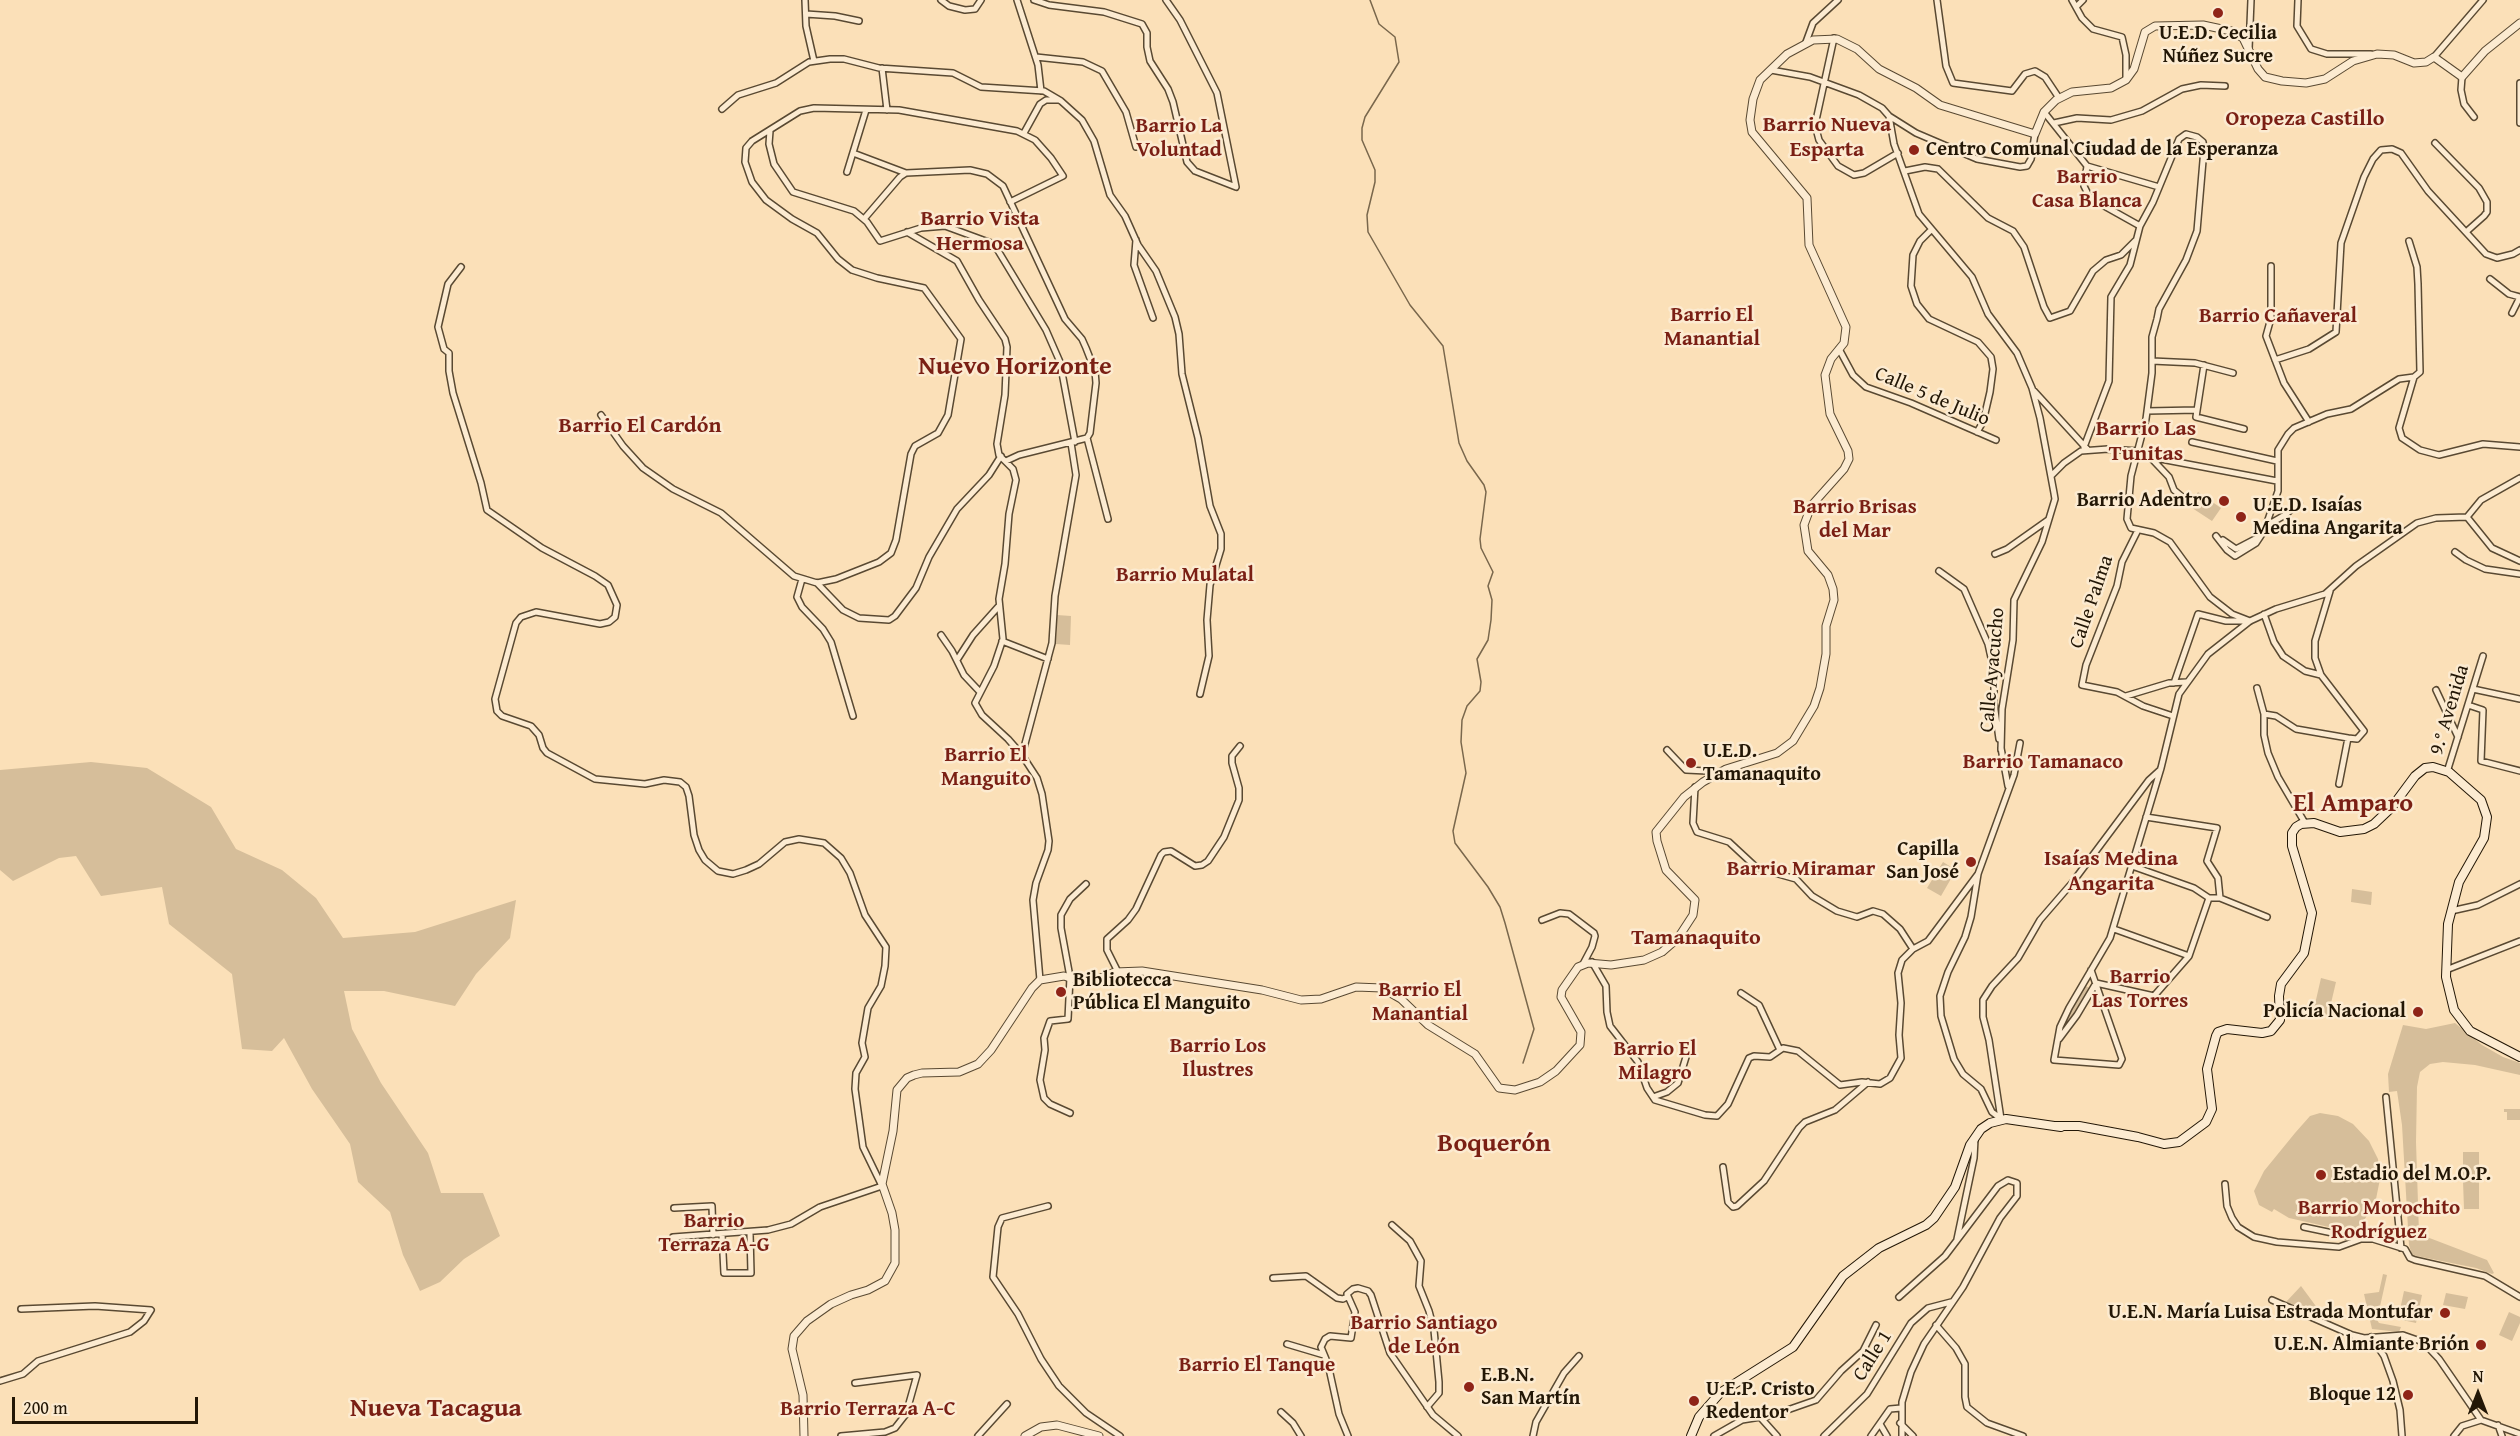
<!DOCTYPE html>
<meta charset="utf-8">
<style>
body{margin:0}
#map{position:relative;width:2520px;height:1436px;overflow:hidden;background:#fbe0b8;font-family:"Gentium Book Plus",serif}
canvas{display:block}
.north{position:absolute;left:2448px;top:1364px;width:60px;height:60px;-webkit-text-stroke:4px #fcebd1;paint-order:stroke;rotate:0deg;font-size:16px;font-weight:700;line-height:24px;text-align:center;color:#231706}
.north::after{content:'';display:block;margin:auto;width:21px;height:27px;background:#231706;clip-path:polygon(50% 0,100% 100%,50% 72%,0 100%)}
.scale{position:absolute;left:12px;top:1397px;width:186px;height:27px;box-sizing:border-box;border:3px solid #231706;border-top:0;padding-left:8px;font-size:18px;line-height:21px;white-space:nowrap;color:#231706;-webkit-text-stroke:4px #fcebd1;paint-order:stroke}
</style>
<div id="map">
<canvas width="2520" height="1436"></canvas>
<div class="north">N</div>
<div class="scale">200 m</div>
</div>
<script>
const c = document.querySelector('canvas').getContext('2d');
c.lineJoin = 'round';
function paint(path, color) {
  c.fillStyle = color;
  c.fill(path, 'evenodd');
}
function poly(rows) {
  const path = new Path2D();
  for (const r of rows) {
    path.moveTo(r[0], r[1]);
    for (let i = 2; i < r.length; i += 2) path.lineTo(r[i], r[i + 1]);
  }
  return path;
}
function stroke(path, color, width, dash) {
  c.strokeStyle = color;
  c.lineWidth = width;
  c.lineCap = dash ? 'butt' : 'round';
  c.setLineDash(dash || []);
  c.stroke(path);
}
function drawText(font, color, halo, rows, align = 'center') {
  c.font = font + ' "Gentium Book Plus",serif';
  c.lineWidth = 5;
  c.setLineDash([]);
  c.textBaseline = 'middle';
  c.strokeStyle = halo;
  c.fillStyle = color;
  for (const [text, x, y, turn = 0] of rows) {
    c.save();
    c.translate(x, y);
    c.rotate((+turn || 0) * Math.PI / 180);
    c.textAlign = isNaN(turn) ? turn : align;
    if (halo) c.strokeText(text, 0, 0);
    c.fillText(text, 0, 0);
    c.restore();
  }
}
paint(poly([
 [2198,492,2221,508,2212,521,2189,506],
 [1057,615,1071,616,1070,645,1056,644],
 [91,762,147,768,211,807,236,849,282,870,316,898,343,938,415,932,516,900,510,938,476,974,455,1006,384,991,344,991,352,1029,381,1083,428,1153,441,1193,483,1193,500,1236,464,1259,440,1282,420,1291,403,1255,390,1212,358,1182,350,1144,312,1089,284,1038,272,1051,242,1049,232,974,169,924,162,887,101,896,76,856,59,858,13,881,0,870,0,770],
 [1943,862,1956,870,1941,896,1927,888],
 [2352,889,2372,892,2371,905,2351,902],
 [2321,978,2336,982,2328,1016,2313,1013],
 [2084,985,2091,989,2075,1015,2062,1029,2070,1008],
 [2455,1023,2482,1045,2503,1057,2520,1063,2520,1075,2475,1065,2443,1062,2430,1064,2420,1072,2417,1087,2416,1142,2419,1234,2487,1260,2494,1273,2492,1274,2476,1268,2412,1255,2409,1245,2402,1125,2397,1091,2389,1092,2388,1074,2403,1025,2426,1029],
 [2504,1109,2520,1109,2520,1120,2507,1120,2507,1112,2504,1112],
 [2320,1113,2338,1116,2353,1124,2369,1141,2378,1159,2380,1179,2375,1204,2362,1223,2351,1232,2289,1218,2274,1209,2272,1212,2259,1205,2254,1191,2264,1171,2295,1133,2310,1116],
 [2463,1152,2479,1152,2479,1179,2463,1180],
 [2463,1181,2479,1181,2479,1209,2464,1209],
 [2383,1274,2387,1275,2377,1320,2379,1323,2401,1327,2399,1332,2372,1329,2364,1294,2379,1292],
 [2301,1286,2321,1313,2327,1316,2333,1324,2286,1302],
 [2404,1291,2422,1295,2416,1323,2398,1319],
 [2446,1293,2468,1297,2465,1309,2443,1305],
 [2509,1312,2520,1317,2520,1323,2512,1341,2499,1335],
 [2348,1389,2371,1393,2369,1402,2347,1398]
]), '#d6be9a');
stroke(poly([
 [1370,0,1379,24,1395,37,1399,62,1365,117,1362,128,1362,140,1375,170,1375,182,1367,215,1368,232,1410,305,1443,346,1459,443,1467,461,1484,485,1486,492,1480,539,1481,548,1493,572,1488,586,1492,600,1491,620,1488,640,1477,659,1481,682,1480,691,1467,706,1462,720,1461,742,1466,773,1453,831,1455,843,1488,887,1500,907,1505,923,1534,1029,1523,1063]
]), '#79674c', 1.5);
const minor = poly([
 [805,0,806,26,814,61],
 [941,0,949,6,965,10,975,9,981,0],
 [1017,0,1038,65,1041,91],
 [1034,0,1049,5,1104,12,1142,24,1147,33,1147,47,1150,61,1168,89,1173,102,1187,162,1195,171,1236,187,1217,93,1180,20,1166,0],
 [1937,0,1946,66,1953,83,2012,91,2025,74,2035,71,2045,77,2059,98],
 [2072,0,2082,18,2093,29,2122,37,2126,55,2126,78],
 [2298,0,2297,26,2311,49,2327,54,2371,54],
 [2076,7,2083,0],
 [806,14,835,16,859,21],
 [1834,38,1815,125,1819,140,1838,166,1854,175,1864,173,1898,153],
 [1806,42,1813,23,1838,0],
 [2249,49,2251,0],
 [1036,57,1083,62,1102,71,1126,112,1136,147],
 [2434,57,2483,0],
 [882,68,887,110],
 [1771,70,1810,77,1859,95,1882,108,1889,116,1916,133,1977,159,2020,167,2027,166,2031,159,2035,134],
 [2462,77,2461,90,2464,104,2474,117],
 [2520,83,2520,123],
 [722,109,738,95,776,83,809,62,830,59,844,59,879,68,953,73,981,87,1044,91,1061,101,1082,120,1094,141,1110,195,1125,216,1138,245,1156,271,1175,317,1179,334,1182,374,1198,438,1210,506,1221,534,1221,549,1210,585,1207,620,1209,656,1200,694],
 [2044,112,2087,166,2159,187],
 [1889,116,1894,144,1919,214,1972,277,1988,314,2017,353,2032,388,2040,418,2054,493,2055,499,2042,542,2014,600,2013,640,2002,709,2001,750],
 [2054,123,2077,118,2111,120,2142,111,2182,89,2201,85,2225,86],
 [770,131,769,144,774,164,793,192,854,211,867,222,880,241,921,228,945,226,994,244,1046,330,1060,362,1075,442],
 [1024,133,1040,104,1046,100,1058,100],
 [2435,143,2479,188,2487,202,2487,212,2484,216,2466,232],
 [853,153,906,173],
 [2087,166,2084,186,2090,198,2140,226],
 [1905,171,1925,167,1938,169,1988,218,2013,231,2024,247,2044,307,2050,318,2070,311,2093,271,2106,260,2121,255,2135,241],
 [847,172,866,110],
 [864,219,900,177,906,173,970,170,987,174,1003,186,1065,319,1082,339,1086,348,1095,371,1096,383,1090,433,1087,438,1019,455,1006,461],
 [1931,230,1920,241,1913,255,1911,286,1917,304,1929,319,1978,342,1991,357,1993,369,1990,392,1983,422,1977,432],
 [907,232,957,261,979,300,1005,339,1007,347,1005,395,997,444,999,455,1013,469,1016,480,1009,514,1005,564,999,599,1003,639,994,666,975,703,982,715,1008,739,1022,755,1037,778,1042,794,1049,841,1048,850,1036,883,1033,900,1040,980],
 [1136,240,1134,265,1153,318],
 [2409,241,2417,267,2418,284,2420,372,2414,377,2399,428,2402,438,2420,450,2439,455,2483,444,2520,447],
 [2271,266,2271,318,2266,336,2284,383,2309,422],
 [461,267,448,284,438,327,444,349,449,353,449,371,453,393,481,483,487,510,542,548,595,576,608,585,617,605,615,617,609,622,600,624,536,612,521,617,516,623,495,699,497,711,502,716,531,726,539,735,543,748,547,753,595,779,645,784,664,780,680,782,686,787,689,796,694,835,699,850,705,860,718,871,733,874,746,870,759,864,785,842,799,839,824,843,841,858,850,873,865,915,886,947,885,966,881,986,868,1008,862,1043,865,1057,856,1073,855,1089,863,1147,881,1184],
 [2490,279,2509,294,2520,297],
 [2512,313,2520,297],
 [1839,349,1853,375,1866,387,1911,403,1996,440],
 [2275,360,2309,349,2336,332,2341,243,2364,177,2373,159,2381,150,2392,149,2401,153,2428,191,2486,254,2497,258,2513,254,2520,250],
 [2152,361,2195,363,2233,373],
 [2204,365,2196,417,2244,429],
 [2034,391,2087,449],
 [2147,411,2197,410],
 [601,415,623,446,643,468,673,489,721,513,794,576,817,583,836,579,879,562,891,553,896,540,911,454,915,446,938,433,948,415,961,339,924,288,877,278,852,270,838,259,817,233,792,219,766,200,752,182,745,162,746,148,752,141,800,111,814,108,899,110,1017,131,1035,140,1051,158,1063,176,1010,202],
 [1087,438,1108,519],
 [2192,442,2277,461],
 [2084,447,2109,381,2111,297,2130,265,2140,226,2153,202,2179,139,2186,134,2197,137,2203,142,2204,149,2197,231,2186,260,2159,309,2157,319,2152,337,2152,373,2146,419,2131,476,2127,519,2131,528,2154,533,2170,542,2210,597,2232,614,2250,621],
 [2150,457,2169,477,2174,490,2186,500],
 [2051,476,2064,463,2081,451,2108,449,2138,451,2145,456,2277,481],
 [2467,517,2492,548,2520,561],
 [2467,517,2481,500,2520,478],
 [2266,526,2285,515,2299,503],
 [2138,530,2122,562,2117,586,2086,665,2082,685,2117,692,2143,706,2173,716],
 [2216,536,2227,550,2235,556,2256,543,2264,531,2278,491,2278,450,2288,434,2294,428,2327,414,2351,409,2399,379,2414,377],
 [2223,540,2236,549,2259,537],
 [2455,552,2466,560,2485,569,2520,574],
 [1995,554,2007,549,2048,520],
 [1939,571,1964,589,1988,644,1994,671,1994,703,1999,739],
 [802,579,797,597,802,607,823,629,831,642,853,716],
 [817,583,843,610,859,618,889,620,895,616,916,588,929,557,957,509,989,475,1001,456],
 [941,635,952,651,964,675,980,692],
 [1002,641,1048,659],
 [957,660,973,635,998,607],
 [2321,675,2315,658,2315,641,2330,591],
 [2174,683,2198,614,2226,621,2245,621],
 [2257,688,2264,714,2264,735,2268,753,2278,777,2305,823],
 [2473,689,2520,699],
 [2436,690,2458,737],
 [2126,696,2169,683,2186,682],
 [2468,705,2483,710,2481,761,2520,771],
 [2264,714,2276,716,2296,729,2348,738,2357,739,2364,731,2321,675,2305,671,2283,656,2274,642,2264,614],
 [2001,748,2008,786],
 [1667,750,1686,770,1707,771,1715,774],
 [1022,755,1052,643,1055,596,1076,475,1071,443],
 [2447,772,2483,656],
 [2339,784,2348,738],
 [1695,787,1693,823,1697,832,1729,842,1757,868,1796,879,1812,896,1837,911,1857,917,1873,911,1883,914,1900,929,1913,949],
 [2146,817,2217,828,2207,861,2218,878,2220,898],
 [2132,866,2194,888,2209,898,2220,898,2267,917],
 [2451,911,2478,905,2520,884],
 [1542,920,1560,913,1569,914,1594,933,1595,936,1592,947,1583,964],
 [2114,929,2189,956],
 [1592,962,1606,986,1607,1012,1610,1026,1638,1062,1647,1088,1655,1100,1705,1115,1717,1116,1728,1104,1749,1058,1754,1056,1770,1057,1783,1048,1798,1051,1840,1085,1862,1082,1880,1084,1890,1078,1901,1058,1899,1035,1901,1003,1898,973,1902,960,1913,949,1928,941,1978,874],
 [2091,970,2122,1059,2119,1065,2054,1060,2060,1027,2069,1008,2110,938,2161,768,2179,694,2208,654,2250,621,2276,609,2325,594,2356,566,2417,523,2436,518,2467,517],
 [2446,970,2520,941],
 [1118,972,1107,950,1107,939,1128,920,1136,909,1161,855,1164,852,1171,851,1195,866,1202,865,1208,861,1224,837,1239,800,1239,788,1232,763,1232,756,1240,746],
 [1741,993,1759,1005,1780,1050],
 [2059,1039,2077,1015,2096,983,2154,996,2189,956,2209,898],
 [1653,1097,1667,1092,1678,1083,1686,1057],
 [2386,1097,2401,1248],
 [1070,1113,1050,1104,1044,1098,1040,1080,1045,1050,1044,1038,1050,1021,1068,1019,1070,977,1061,928,1061,915,1070,899,1086,884],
 [2000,1118,1992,1112,1981,1089,1963,1074,1954,1059,1941,1016,1940,996,1948,972,1965,937,1971,917,1978,874,2014,775,2020,743],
 [2001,1119,1989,1040,1983,1017,1983,1000,1992,986,2018,958,2040,920,2072,883,2149,780,2160,770],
 [1723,1167,1728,1202,1733,1207,1737,1206,1764,1181,1799,1128,1805,1122,1835,1110,1868,1082],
 [2225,1184,2227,1206,2232,1218,2238,1227,2254,1237,2277,1242,2339,1247,2361,1239,2373,1239,2405,1249,2410,1258,2415,1260,2485,1276,2520,1297],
 [1048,1206,1002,1218,998,1227,993,1277,1018,1314,1041,1359,1059,1386,1086,1413,1120,1436],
 [674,1208,712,1206,713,1235],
 [1392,1225,1410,1241,1421,1261,1419,1286,1429,1311,1434,1330,1439,1382,1439,1393,1427,1407],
 [2304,1227,2361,1239],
 [722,1234,724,1273,751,1273,750,1233],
 [673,1237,768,1230,791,1224,820,1207,882,1186],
 [1957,1239,1974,1158,1975,1139],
 [1273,1278,1306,1276,1337,1298,1343,1299,1347,1297],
 [1899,1297,1945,1256,1998,1186,2008,1180,2017,1183,2017,1196,2000,1218,1963,1287,1924,1344,1911,1372,1902,1402,1902,1436],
 [2272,1300,2352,1335,2364,1338,2403,1335,2423,1342,2439,1359,2481,1420],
 [1936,1325,1956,1348,1965,1364,1965,1397,1967,1407,1987,1423,2023,1436],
 [2371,1337,2384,1356,2393,1381,2400,1410,2402,1436],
 [1287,1344,1324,1355],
 [0,1381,23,1374,38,1361,130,1332,144,1321,151,1310,95,1306,21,1309],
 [1281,1412,1293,1423,1301,1436],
 [1760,1417,1777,1436],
 [1900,1423,1913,1436],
 [1880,1424,1887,1436],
 [2498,1425,2502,1436],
 [841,1436,885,1432,895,1428,906,1414,917,1375,855,1383],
 [978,1436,1007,1404],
 [1348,1436,1339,1414,1328,1364,1321,1347,1325,1339,1330,1336,1351,1338,1355,1312,1347,1294,1353,1289,1358,1288,1368,1291,1371,1295,1390,1353,1433,1415,1458,1436],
 [1533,1436,1536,1422,1564,1373,1579,1356],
 [1714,1436,1742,1420,1773,1415,1816,1400,1841,1371,1863,1351,1876,1325],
 [1824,1436,1867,1394,1911,1323,1928,1308,1951,1302],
 [1871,1436,1890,1409,1901,1408],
 [2454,1436,2462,1426,2481,1420,2520,1434]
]);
const tertiary = poly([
 [804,1436,803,1395,792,1349,794,1336,807,1321,831,1304,851,1295,868,1290,885,1281,895,1263,895,1230,892,1213,882,1184,893,1131,897,1090,907,1078,914,1075,922,1073,959,1072,978,1064,991,1050,1032,988,1040,980,1064,976,1079,981,1091,982,1115,972,1142,971,1262,990,1301,1000,1321,999,1356,987,1382,988,1401,999,1428,1025,1475,1054,1499,1088,1515,1090,1540,1082,1556,1071,1580,1045,1581,1032,1561,997,1562,990,1578,967,1588,963,1611,965,1644,960,1662,952,1678,938,1693,915,1695,900,1666,870,1657,841,1656,832,1684,797,1703,782,1726,769,1777,753,1793,741,1814,706,1820,688,1826,654,1826,626,1834,600,1833,589,1828,575,1808,551,1804,525,1811,506,1844,469,1849,459,1848,451,1830,414,1825,375,1831,359,1844,343,1846,327,1809,245,1807,198,1752,132,1750,120,1753,99,1760,80,1787,54,1813,40,1837,39,1857,49,1879,69,1916,88,1940,105,2035,134,2044,112,2056,100,2072,92,2111,88,2126,80,2134,69,2145,32,2155,26,2203,25,2231,31,2243,38,2258,69,2265,77,2282,81,2306,83,2325,79,2353,61,2377,54,2394,55,2414,63,2426,62,2434,57,2462,77,2485,51,2520,23],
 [1025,1436,1041,1427,1057,1425,1099,1436]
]);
const secondary = poly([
 [2056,1126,2079,1126,2138,1137,2164,1144,2179,1142,2206,1122,2212,1109,2207,1069,2216,1036,2218,1032,2227,1029,2262,1033,2271,1031,2280,1020,2279,996,2281,984,2304,953,2312,913,2292,846,2292,833,2296,827,2301,824,2314,823,2340,832,2364,829,2374,824,2392,807,2415,776,2425,768,2433,767,2449,772,2481,800,2487,817,2484,838,2459,882,2448,924,2446,977,2454,1010,2470,1031,2520,1057],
 [1691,1436,1699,1417,1720,1393,1793,1347,1843,1276,1879,1248,1926,1225,1934,1218,1955,1187,1970,1145,1981,1129,1990,1123,2006,1119,2061,1127]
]);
stroke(minor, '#594932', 8);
stroke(tertiary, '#594932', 9);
stroke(secondary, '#231706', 10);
stroke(minor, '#fcebd1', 5);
stroke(tertiary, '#fcebd1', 7);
stroke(secondary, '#fcebd1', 8);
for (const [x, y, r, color] of [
 [2218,13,6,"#8f2418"],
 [1914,150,6,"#8f2418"],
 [2224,501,6,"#8f2418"],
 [2241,517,6,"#8f2418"],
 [1691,763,6,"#8f2418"],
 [1971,862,6,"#8f2418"],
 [1061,992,6,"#8f2418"],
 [2418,1012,6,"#8f2418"],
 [2321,1175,6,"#8f2418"],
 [2445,1313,6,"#8f2418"],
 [2481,1345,6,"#8f2418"],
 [1469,1387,6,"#8f2418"],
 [2408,1395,6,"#8f2418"],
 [1694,1401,6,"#8f2418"]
]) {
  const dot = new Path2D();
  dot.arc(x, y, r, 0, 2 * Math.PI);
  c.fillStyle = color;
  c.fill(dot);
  stroke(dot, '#fcebd1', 2);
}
drawText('bold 20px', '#231706', '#fcebd1', [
 ["U.E.D. Cecilia",2218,34,"center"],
 ["Núñez Sucre",2218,57,"center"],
 ["Centro Comunal Ciudad de la Esperanza",1926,150],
 ["Barrio Adentro",2212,501,"right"],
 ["U.E.D. Isaías",2253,506],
 ["Medina Angarita",2253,529],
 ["U.E.D.",1703,752],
 ["Tamanaquito",1703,775],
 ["Capilla",1959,850,"right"],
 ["San José",1959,873,"right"],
 ["Bibliotecca",1073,981],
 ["Pública El Manguito",1073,1004],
 ["Policía Nacional",2406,1012,"right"],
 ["Estadio del M.O.P.",2333,1175],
 ["U.E.N. María Luisa Estrada Montufar",2433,1313,"right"],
 ["U.E.N. Almiante Brión",2469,1345,"right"],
 ["E.B.N.",1481,1376],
 ["San Martín",1481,1399],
 ["U.E.P. Cristo",1706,1390],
 ["Redentor",1706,1413],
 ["Bloque 12",2396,1395,"right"]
], 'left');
drawText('20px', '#231706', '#fcebd1', [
 ["Calle 5 de Julio",1932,397,23],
 ["Calle Palma",2092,602,-71],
 ["Calle Ayacucho",1993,670,-85],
 ["9.° Avenida",2450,710,-73],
 ["Calle 1",1873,1356,-58]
]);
drawText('bold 21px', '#7a1f14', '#fcebd1', [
 ["Barrio La",1179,127],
 ["Voluntad",1179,151],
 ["Barrio",2087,178],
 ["Casa Blanca",2087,202],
 ["Barrio El",1712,316],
 ["Manantial",1712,340],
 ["Barrio Cañaveral",2278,317],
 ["Barrio Brisas",1855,508],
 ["del Mar",1855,532],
 ["Barrio Mulatal",1185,576],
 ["Barrio El",986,756],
 ["Manguito",986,780],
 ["Barrio Tamanaco",2043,763],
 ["Barrio Miramar",1801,870],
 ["Barrio",2140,978],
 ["Las Torres",2140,1002],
 ["Barrio El",1420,991],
 ["Manantial",1420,1015],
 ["Barrio Los",1218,1047],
 ["Ilustres",1218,1071],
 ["Barrio El",1655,1050],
 ["Milagro",1655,1074],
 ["Barrio Morochito",2379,1209],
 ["Rodríguez",2379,1233],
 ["Barrio",714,1222],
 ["Terraza A-G",714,1246],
 ["Barrio Santiago",1424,1324],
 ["de León",1424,1348],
 ["Barrio El Tanque",1257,1366],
 ["Barrio Terraza A-C",868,1410]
]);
drawText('bold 22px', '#7a1f14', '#fcebd1', [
 ["Oropeza Castillo",2305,119],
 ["Barrio Nueva",1827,125],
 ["Esparta",1827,150],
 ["Barrio Vista",980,219],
 ["Hermosa",980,244],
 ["Barrio El Cardón",640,426],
 ["Barrio Las",2146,429],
 ["Tunitas",2146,454],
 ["Isaías Medina",2111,859],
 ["Angarita",2111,884],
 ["Tamanaquito",1696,938]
]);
drawText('bold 26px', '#7a1f14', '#fcebd1', [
 ["Nuevo Horizonte",1015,367],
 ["El Amparo",2353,804],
 ["Boquerón",1494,1144],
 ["Nueva Tacagua",436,1409]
]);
</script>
